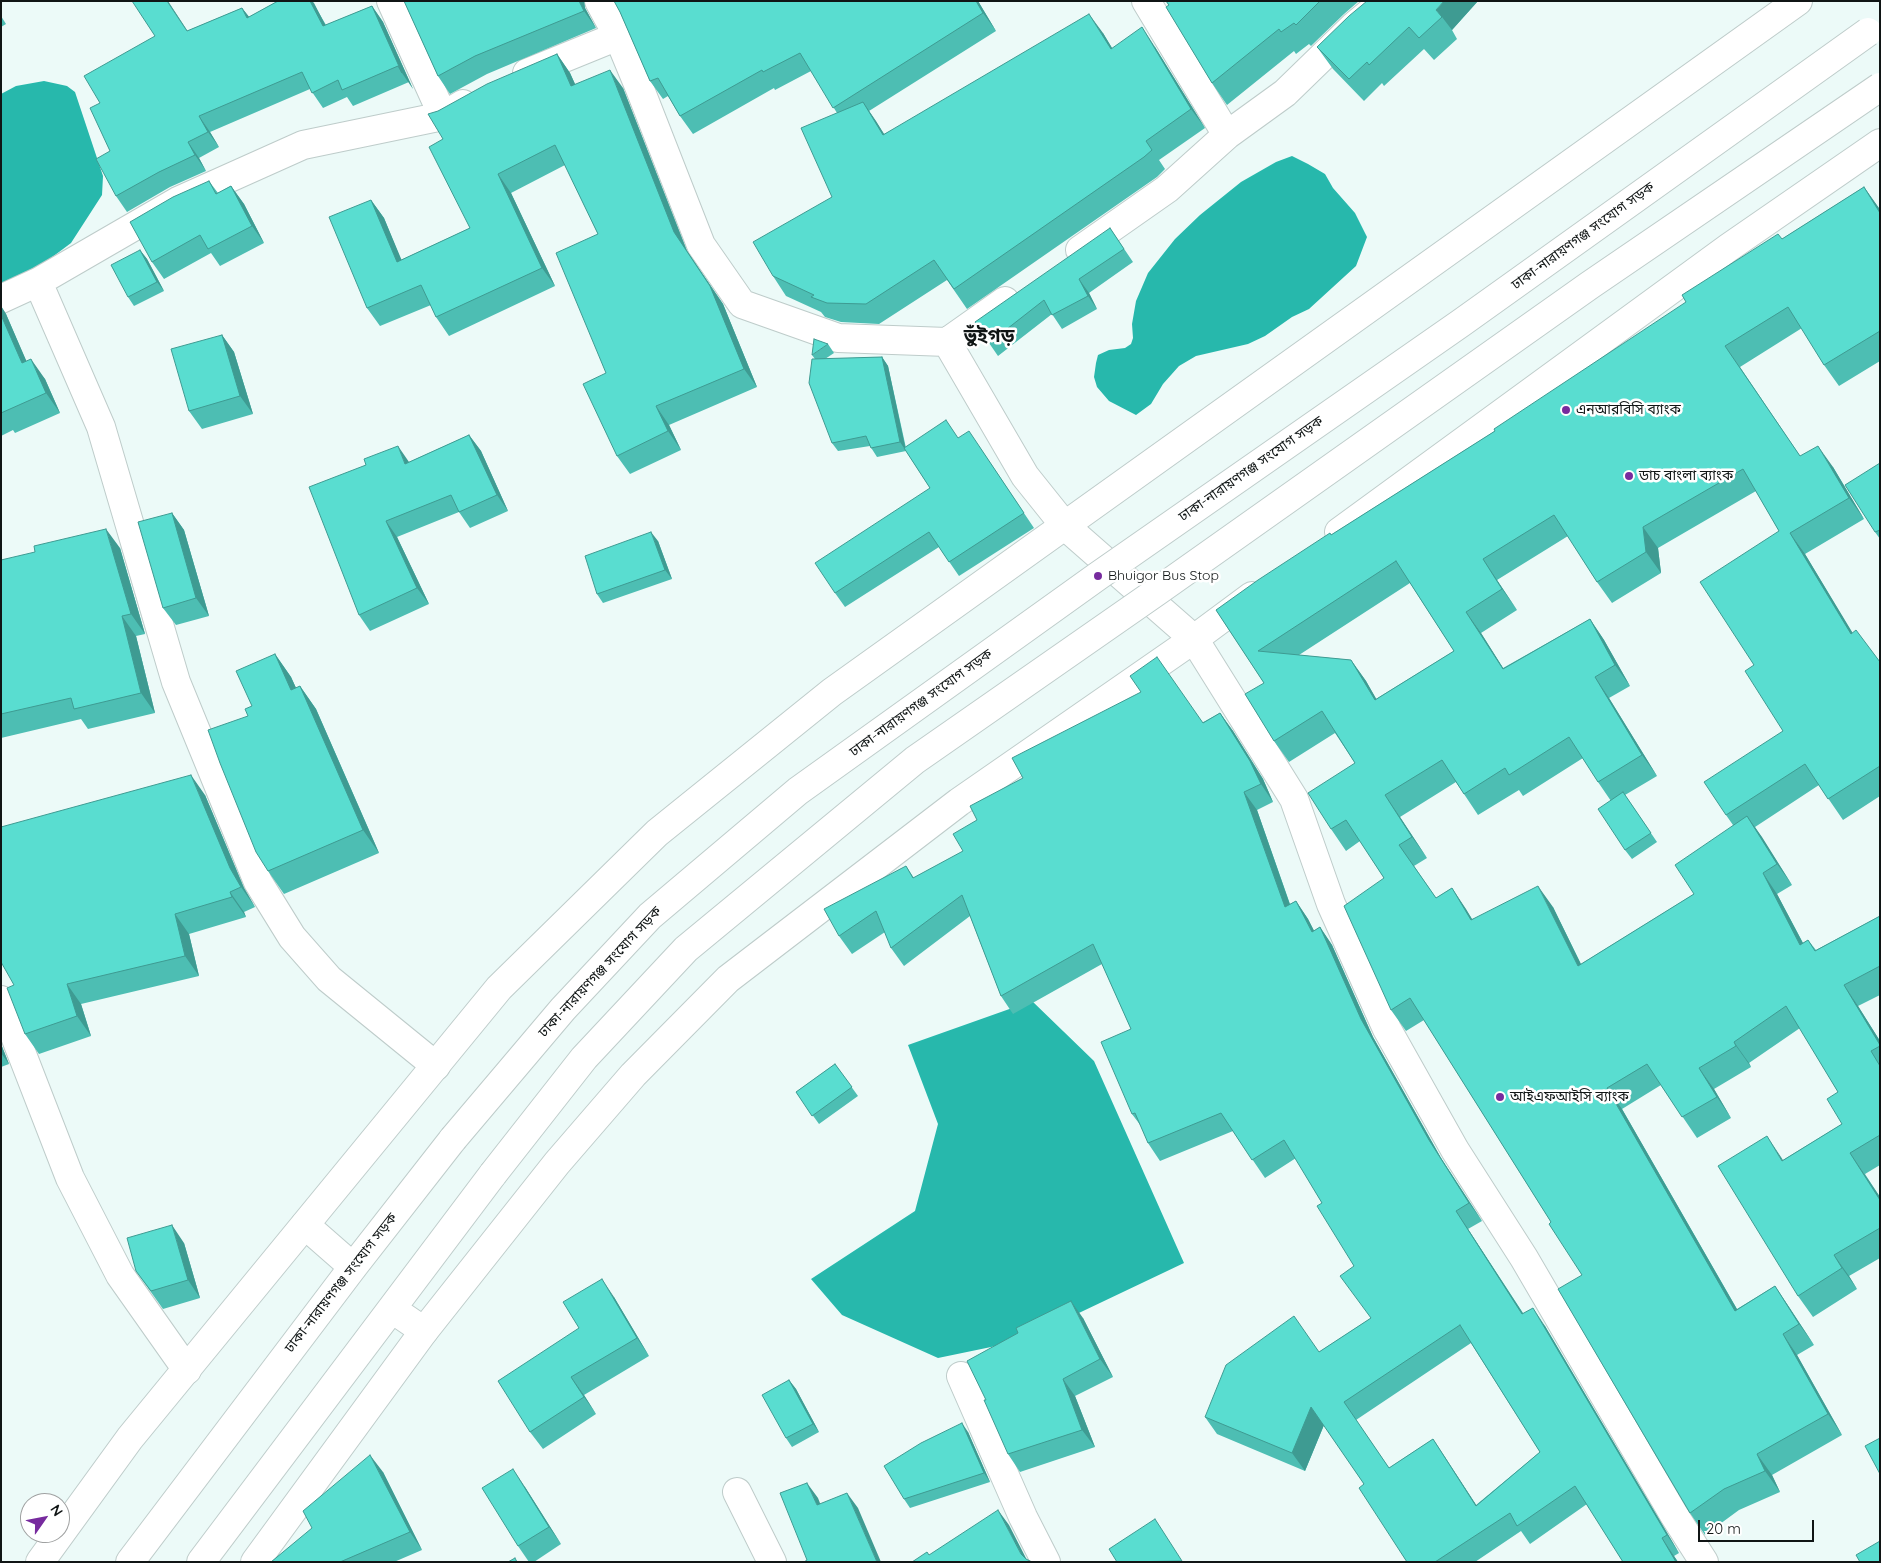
<!DOCTYPE html>
<meta charset="utf-8">
<style>
body{margin:0}
#map{position:relative;width:1881px;height:1563px;overflow:hidden;background:#ecfaf8;font-family:Quicksand,sans-serif}
canvas{display:block}
.frame{position:absolute;inset:0;border:2px solid #101515;pointer-events:none}
.north{position:absolute;left:20px;top:1493px;width:50px;height:50px;box-sizing:border-box;background:#fff;border:1px solid #9fa1a1;border-radius:50%;rotate:57deg;font-size:14px;font-weight:700;line-height:20px;text-align:center;color:#101515}
.north::after{content:'';display:block;margin:auto;width:18px;height:22px;background:#772b9e;clip-path:polygon(50% 0,100% 100%,50% 72%,0 100%)}
.scale{position:absolute;left:1698px;top:1520px;width:116px;height:22px;box-sizing:border-box;border:2px solid #101515;border-top:0;padding-left:6px;font-size:15px;line-height:18px;white-space:nowrap;color:#101515;-webkit-text-stroke:4px #fff;paint-order:stroke}
</style>
<div id="map">
<canvas width="1881" height="1563"></canvas>
<div class="frame"></div>
<div class="north">N</div>
<div class="scale">20 m</div>
</div>
<script>
const c = document.querySelector('canvas').getContext('2d');
c.lineJoin = 'round';
function paint(path, color) {
  c.fillStyle = color;
  c.fill(path, 'evenodd');
}
function poly(rows) {
  const path = new Path2D();
  for (const r of rows) {
    path.moveTo(r[0], r[1]);
    for (let i = 2; i < r.length; i += 2) path.lineTo(r[i], r[i + 1]);
  }
  return path;
}
function stroke(path, color, width, dash) {
  c.strokeStyle = color;
  c.lineWidth = width;
  c.lineCap = dash ? 'butt' : 'round';
  c.setLineDash(dash || []);
  c.stroke(path);
}
function drawText(font, color, halo, rows, align = 'center') {
  c.font = font + ' Quicksand,"Noto Sans Bengali",sans-serif';
  c.lineWidth = 5;
  c.setLineDash([]);
  c.textBaseline = 'middle';
  c.strokeStyle = halo;
  c.fillStyle = color;
  for (const [text, x, y, turn = 0] of rows) {
    c.save();
    c.translate(x, y);
    c.rotate((+turn || 0) * Math.PI / 180);
    c.textAlign = isNaN(turn) ? turn : align;
    if (halo) c.strokeText(text, 0, 0);
    c.fillText(text, 0, 0);
    c.restore();
  }
}
paint(poly([
 [44,81,67,86,75,92,103,176,102,195,71,243,51,258,1,289,1,94,16,86],
 [1292,156,1308,164,1325,174,1333,188,1355,213,1367,237,1356,266,1309,309,1292,317,1265,336,1248,344,1196,356,1179,366,1163,384,1151,404,1136,415,1109,401,1097,387,1094,377,1096,363,1098,355,1109,350,1125,348,1131,344,1133,338,1132,324,1136,301,1148,273,1175,239,1200,215,1241,182,1276,162],
 [1032,1001,1094,1061,1184,1263,1020,1341,938,1358,842,1315,811,1279,915,1211,938,1124,908,1045]
]), '#27b8ac');
const minor = poly([
 [391,1,443,116],
 [599,1,618,36,640,89,701,245,742,304,838,338,947,342,1025,476,1065,526,1194,639,1294,799,1331,904,1387,1029,1455,1150,1524,1258,1674,1515,1704,1562],
 [1146,1,1227,135],
 [527,73,618,36],
 [1080,250,1167,189,1227,135,1285,93,1354,26,1384,1],
 [38,282,101,427,176,682,258,882,292,937,329,979,436,1066],
 [1,299,38,282,178,201,303,145,443,116,463,104],
 [947,342,1005,301],
 [1,1000,70,1178,120,1275,187,1370],
 [961,1376,1023,1517,1046,1562],
 [737,1492,772,1562]
]);
const tertiary = poly([
 [1339,532,1728,248,1880,143],
 [40,1562,130,1438,499,988,657,833,832,692,1798,1],
 [255,1562,424,1331,557,1163,633,1075,728,979,959,802,1194,639,1252,596]
]);
const primary = poly([
 [305,1225,353,1267],
 [392,1309,424,1331],
 [130,1562,353,1267,453,1139],
 [201,1562,493,1174]
]);
stroke(minor, '#beccca', 30);
stroke(tertiary, '#beccca', 30);
stroke(primary, '#beccca', 30);
stroke(minor, '#fff', 28);
stroke(tertiary, '#fff', 28);
stroke(primary, '#fff', 28);
const primaryBridge = poly([
 [453,1139,563,1009,650,916,798,791,1098,576,1461,323,1868,32],
 [493,1174,584,1058,686,949,915,760,1159,590,1590,285,1880,87]
]);
stroke(primaryBridge, '#beccca', 30, []);
stroke(primaryBridge, '#fff', 28);
paint(poly([
 [278,1,312,1,326,25,372,6,383,22,413,89,409,82,353,106,347,97,323,108,310,89,210,132,219,147,199,158,206,171,170,187,127,212,116,196,110,151,100,103,155,36,187,31,242,8,249,17],
 [404,1,584,1,585,8,596,28,487,74,450,94,438,76],
 [614,1,978,1,996,31,869,111,884,134,1103,33,1112,48,1155,47,1205,128,1159,160,1165,169,1157,177,967,309,947,280,879,324,841,322,825,317,821,312,786,296,773,276,832,197,837,113,811,71,775,90,774,88,693,134,680,116,668,96,663,99,650,81,620,12],
 [1166,1,1359,1,1344,14,1311,46,1309,44,1296,54,1294,51,1227,105,1212,83],
 [1478,1,1452,30,1457,39,1434,60,1424,49,1384,86,1382,83,1364,101,1333,69,1317,47],
 [1,16,6,24,1,27],
 [557,54,570,73,575,84,623,88,687,251,723,304,757,387,669,425,681,450,630,474,617,456,606,373,598,234,565,165,511,193,555,286,449,336,436,317,431,305,380,326,367,308,371,200,384,218,401,260,470,228,443,139,438,111],
 [209,181,218,193,231,186,244,204,264,243,220,266,211,253,164,279,152,262],
 [1864,187,1880,210,1880,361,1839,386,1824,365,1802,328,1740,367,1800,456,1833,467,1864,519,1805,554,1852,633,1880,662,1880,796,1843,820,1819,785,1755,827,1792,885,1777,894,1803,943,1808,940,1816,950,1880,916,1880,995,1858,1006,1880,1041,1880,1165,1865,1174,1880,1197,1880,1258,1849,1276,1857,1289,1813,1317,1798,1296,1783,1160,1842,1124,1838,1092,1800,1028,1749,1063,1751,1067,1714,1089,1731,1118,1697,1138,1661,1085,1622,1109,1737,1309,1775,1286,1789,1307,1814,1345,1797,1355,1842,1435,1772,1475,1780,1492,1739,1510,1705,1535,1690,1513,1582,1275,1551,1222,1424,1020,1406,1031,1391,1010,1384,878,1360,841,1346,851,1331,829,1355,763,1335,733,1289,762,1274,741,1264,683,1216,610,1331,535,1495,431,1782,239],
 [1756,491,1779,531,1754,665,1783,731,1726,815,1733,825,1694,894,1581,964,1553,907,1472,919,1452,888,1436,898,1414,866,1427,858,1400,817,1456,782,1478,815,1519,790,1523,796,1583,758,1598,782,1611,801,1625,850,1632,859,1657,842,1625,795,1657,776,1609,698,1630,686,1604,640,1590,619,1503,668,1481,633,1517,610,1497,580,1568,536,1597,582,1612,603,1661,573,1658,548],
 [1410,583,1454,651,1376,699,1366,681,1351,660,1299,655],
 [1110,228,1133,262,1089,293,1097,309,1062,329,1052,314,998,356,989,343],
 [140,250,147,259,164,291,134,306,128,297],
 [1,306,6,314,26,361,45,379,60,413,15,433,13,430,1,436],
 [222,335,234,352,253,414,202,429,189,411],
 [828,344,834,353,825,359,882,357,888,366,906,448,958,438,979,446,1034,528,959,576,939,547,845,607,835,593,930,488,906,451,877,457,870,446,838,451,832,443,815,359,812,355],
 [469,435,481,451,508,511,470,528,459,512,397,537,429,604,370,631,359,615,366,465,409,462],
 [1880,463,1880,539,1875,532],
 [172,513,184,530,209,616,176,625,163,608],
 [658,541,672,579,603,603,597,594],
 [120,548,145,634,136,636,155,713,88,729,81,719,1,738,1,560],
 [275,654,291,677,296,688,300,686,316,709,379,853,284,894,268,871,248,716],
 [1220,713,1233,731,1263,779,1273,802,1257,810,1290,904,1296,901,1308,919,1314,931,1320,927,1332,945,1373,1037,1441,1158,1482,1221,1468,1229,1523,1313,1545,1326,1679,1553,1674,1556,1678,1562,1623,1562,1587,1504,1530,1544,1521,1531,1475,1562,1407,1562,1364,1484,1324,1425,1305,1471,1217,1434,1205,1417,1319,1352,1371,1318,1354,1266,1322,1203,1296,1158,1265,1178,1233,1131,1160,1161,1148,1143,1141,1126,1132,1114,1131,1029,1102,964,1013,1014,1001,996,970,916,904,966,891,948,885,932,852,954,839,936,906,866,914,878],
 [1471,1343,1540,1452,1476,1505,1433,1439,1389,1468,1356,1420],
 [205,795,244,888,255,907,244,912,246,917,189,934,199,976,81,1004,91,1036,39,1054,25,1034,14,985],
 [1,1044,9,1064,1,1067],
 [835,1064,858,1096,819,1124,796,1092],
 [184,1243,200,1298,163,1309,136,1271],
 [614,1297,649,1356,584,1395,596,1414,543,1449,530,1432,579,1328],
 [1083,1318,1113,1377,1075,1396,1095,1447,1020,1472,1008,1454],
 [789,1380,796,1389,819,1432,792,1447,786,1438],
 [968,1432,990,1482,910,1508,904,1499],
 [383,1472,422,1550,394,1562,271,1562],
 [525,1487,561,1544,534,1562,529,1562,518,1546]
]), '#4dbeb3');
paint(poly([
 [167,1,168,1,198,47,187,31],
 [310,1,312,1,314,3,334,42,323,26],
 [579,1,584,1,585,8,596,28,584,11],
 [976,1,978,1,996,31,983,13],
 [1444,1,1478,1,1452,30,1442,17,1436,10],
 [372,6,383,22,413,89,402,73],
 [242,8,254,23,247,18],
 [1089,14,1103,33,1124,68,1111,49],
 [1142,27,1155,47,1205,128,1191,109],
 [557,54,570,73,584,104,571,86],
 [610,70,623,88,687,251,723,304,757,387,744,369,674,232],
 [863,102,876,121,897,155,883,135],
 [199,116,210,132,219,147,208,132],
 [188,142,199,158,206,171,195,155],
 [498,174,511,193,555,286,542,268],
 [231,186,244,204,264,243,252,226],
 [1864,187,1879,208,1880,213],
 [371,200,384,218,410,280,397,262],
 [140,250,147,259,164,291,157,282],
 [1079,279,1089,293,1097,309,1088,296],
 [1,306,6,314,36,383,22,363,1,315],
 [222,335,234,352,253,414,240,396],
 [882,357,888,366,906,451,900,442],
 [31,359,45,379,60,413,46,393],
 [656,406,669,425,681,450,668,431],
 [469,435,481,451,508,511,497,495],
 [398,446,409,462,405,464],
 [1818,446,1833,467,1864,519,1849,498],
 [172,513,184,530,209,616,196,598],
 [386,521,397,537,429,604,417,588],
 [1643,527,1658,548,1661,573,1646,552],
 [106,529,120,548,145,634,131,614],
 [651,532,658,541,672,579,665,570],
 [1790,533,1805,554,1866,655,1851,634],
 [1483,559,1517,610,1502,589],
 [1466,612,1481,633,1517,690,1503,669],
 [122,616,136,636,155,713,141,693],
 [1590,619,1604,640,1630,686,1615,665],
 [275,654,291,677,307,712,291,690],
 [1351,660,1366,681,1389,721,1375,700],
 [1595,677,1609,698,1657,776,1642,755],
 [300,686,316,709,379,853,363,830],
 [1220,713,1233,731,1263,779,1273,802,1261,784],
 [191,775,205,795,244,888,255,907,241,887,230,868],
 [1244,792,1257,810,1297,925,1285,907],
 [1385,795,1400,817,1427,858,1412,837],
 [1747,816,1762,837,1792,885,1777,864],
 [1763,873,1777,894,1815,966,1800,945],
 [1538,886,1553,907,1592,987,1578,966],
 [1452,888,1466,909,1485,941,1471,920],
 [230,892,244,912,246,917,232,897],
 [1296,901,1308,919,1324,950,1312,932],
 [175,914,189,934,199,976,185,956],
 [1320,927,1332,945,1373,1037,1441,1158,1482,1221,1469,1203,1429,1140,1361,1019],
 [67,984,81,1004,91,1036,77,1016],
 [1844,985,1858,1006,1880,1041,1880,1045],
 [1734,1042,1749,1063,1751,1067,1736,1046],
 [1,1044,9,1064,1,1053],
 [1699,1068,1714,1089,1731,1118,1717,1097],
 [1607,1088,1622,1109,1750,1332,1735,1311],
 [1767,1136,1781,1157,1797,1182,1782,1161],
 [1850,1153,1880,1197,1880,1200],
 [1456,1211,1468,1229,1535,1332,1522,1314],
 [172,1225,184,1243,200,1298,188,1280],
 [1834,1255,1849,1276,1857,1289,1842,1268],
 [602,1279,614,1297,649,1356,637,1338],
 [1775,1286,1789,1307,1814,1345,1799,1324],
 [1071,1301,1083,1318,1113,1377,1100,1359],
 [1533,1308,1545,1326,1679,1553,1667,1535],
 [1783,1334,1797,1355,1842,1435,1828,1414],
 [571,1377,584,1395,596,1414,584,1397],
 [1063,1379,1075,1396,1095,1447,1082,1430],
 [789,1380,796,1389,819,1432,813,1424],
 [1311,1407,1324,1425,1305,1471,1292,1453],
 [962,1423,968,1432,990,1482,984,1473],
 [1433,1439,1445,1457,1488,1523,1476,1506],
 [1757,1454,1772,1475,1780,1492,1765,1471],
 [370,1455,383,1472,422,1550,410,1532],
 [513,1469,525,1487,561,1544,549,1527],
 [807,1483,818,1498,827,1521,817,1505],
 [847,1493,858,1508,881,1562,877,1562],
 [998,1510,1009,1525,1028,1562,1021,1554],
 [1662,1538,1678,1562,1676,1562]
]), '#3e9b92');
const building = poly([
 [132,1,167,1,187,31,242,8,247,18,278,1,310,1,323,26,372,6,402,73,398,66,342,90,338,80,312,93,302,72,199,116,208,132,188,142,195,155,159,172,116,196,96,159,110,151,90,108,100,103,84,76,155,36,132,1],
 [404,1,579,1,584,11,475,56,438,76,404,1],
 [614,1,976,1,983,13,833,108,800,53,763,72,762,70,680,116,658,78,650,81,620,12,614,1],
 [1166,1,1320,1,1296,25,1294,23,1281,32,1279,29,1212,83,1166,7,1169,5,1166,1],
 [1367,1,1444,1,1436,10,1442,17,1419,38,1409,27,1369,65,1367,62,1349,79,1317,47,1349,16,1367,1],
 [1089,14,1111,49,1142,27,1191,109,1146,141,1152,150,1144,157,954,289,934,260,866,304,827,303,811,297,814,295,773,276,753,242,832,197,801,128,863,102,883,135,1089,14],
 [557,54,571,86,610,70,674,232,710,286,744,369,656,406,668,431,617,456,583,384,606,373,556,253,598,234,555,145,498,174,542,268,436,317,421,285,367,308,329,217,371,200,397,262,470,228,429,147,443,139,428,114,438,111,487,84,557,54],
 [209,181,216,194,231,186,252,226,208,249,200,235,152,262,130,222,173,197,209,181],
 [1864,187,1880,213,1880,331,1824,365,1788,307,1725,346,1800,456,1818,446,1849,498,1790,533,1851,634,1856,630,1880,662,1880,766,1828,799,1805,764,1726,815,1704,782,1783,731,1745,671,1754,665,1700,582,1779,531,1743,469,1643,527,1646,552,1597,582,1554,515,1483,559,1502,589,1466,612,1503,669,1590,619,1615,665,1595,677,1642,755,1598,782,1569,737,1509,775,1505,768,1464,794,1442,760,1385,795,1412,837,1399,845,1436,898,1452,888,1471,920,1538,886,1578,966,1694,894,1675,865,1747,816,1777,864,1763,873,1800,945,1808,940,1815,951,1880,916,1880,966,1844,985,1880,1045,1880,1046,1871,1051,1880,1066,1880,1135,1850,1153,1880,1200,1880,1228,1834,1255,1842,1268,1798,1296,1718,1166,1767,1136,1782,1161,1842,1124,1827,1099,1838,1092,1786,1006,1734,1042,1736,1046,1699,1068,1717,1097,1682,1117,1647,1064,1607,1088,1735,1311,1775,1286,1799,1324,1783,1334,1828,1414,1757,1454,1765,1471,1724,1489,1690,1513,1558,1289,1582,1275,1549,1224,1551,1222,1410,998,1391,1010,1344,906,1384,878,1346,820,1331,829,1308,793,1355,763,1322,711,1274,741,1245,694,1264,683,1216,610,1258,580,1330,533,1331,535,1495,431,1494,429,1686,302,1682,295,1778,234,1782,239,1864,187],
 [1396,561,1454,651,1375,700,1351,660,1258,651,1396,561],
 [1110,228,1124,249,1079,279,1088,296,1052,315,1044,300,989,343,975,322,1110,228],
 [140,250,157,282,128,297,111,265,140,250],
 [1,315,22,363,31,359,46,393,1,413,1,315],
 [222,335,240,396,189,411,171,349,222,335],
 [814,339,828,344,812,355,814,339],
 [882,357,900,442,871,448,866,436,832,443,809,383,812,359,882,357],
 [946,420,958,438,969,431,1024,513,949,562,929,532,835,593,815,563,930,488,904,448,946,420],
 [469,435,497,495,459,512,451,495,386,521,417,588,359,615,309,487,366,465,364,459,398,446,405,464,469,435],
 [1880,463,1880,530,1875,532,1845,485,1880,463],
 [172,513,196,598,163,608,138,522,172,513],
 [106,529,131,614,122,616,141,693,74,709,71,698,1,714,1,560,35,552,34,546,106,529],
 [651,532,665,570,597,594,585,556,651,532],
 [275,654,291,690,300,686,363,830,268,871,256,852,220,763,208,730,248,716,245,709,252,706,236,671,275,654],
 [1157,657,1203,723,1220,713,1250,761,1261,784,1244,792,1285,907,1296,901,1312,932,1320,927,1361,1019,1429,1140,1469,1203,1456,1211,1522,1314,1533,1308,1667,1535,1662,1538,1676,1562,1623,1562,1575,1486,1517,1526,1510,1513,1435,1562,1407,1562,1359,1488,1364,1484,1311,1407,1292,1453,1205,1417,1226,1365,1294,1316,1319,1352,1371,1318,1340,1276,1354,1266,1317,1206,1322,1203,1284,1140,1252,1160,1221,1113,1148,1143,1135,1113,1132,1114,1101,1042,1131,1029,1093,944,1001,996,962,895,891,948,876,911,839,936,824,909,906,866,913,878,963,851,953,834,977,820,970,806,1023,778,1012,758,1141,692,1130,676,1157,657],
 [1460,1325,1540,1452,1476,1506,1433,1439,1389,1468,1344,1402,1460,1325],
 [191,775,230,868,241,887,230,892,232,897,175,914,185,956,67,984,77,1016,25,1034,7,988,14,985,1,962,1,827,191,775],
 [1623,792,1651,833,1625,850,1598,809,1623,792],
 [835,1064,852,1087,812,1116,796,1092,835,1064],
 [172,1225,188,1280,151,1291,136,1271,127,1238,172,1225],
 [602,1279,637,1338,571,1377,584,1397,530,1432,498,1381,579,1328,563,1302,602,1279],
 [1071,1301,1100,1359,1063,1379,1082,1430,1008,1454,984,1400,986,1400,967,1361,1018,1333,1016,1328,1071,1301],
 [789,1380,813,1424,786,1438,762,1395,789,1380],
 [962,1423,984,1473,904,1499,884,1466,921,1443,962,1423],
 [1880,1438,1880,1474,1865,1446,1880,1438],
 [370,1455,410,1532,340,1562,271,1562,312,1528,303,1511,370,1455],
 [513,1469,549,1527,518,1546,482,1488,513,1469],
 [807,1483,817,1505,847,1493,877,1562,804,1562,807,1560,780,1493,807,1483],
 [998,1510,1021,1554,1026,1559,1032,1562,912,1562,927,1552,929,1555,998,1510],
 [1155,1519,1182,1561,1117,1562,1109,1549,1155,1519],
 [1880,1541,1880,1562,1860,1562,1856,1555,1880,1541],
 [515,1558,517,1562,508,1562,515,1558]
]);
paint(building, '#59ddd0');
stroke(building, '#3e9b92', 1);
for (const [x, y, r, color] of [
 [1566,410,5,"#772b9e"],
 [1629,476,5,"#772b9e"],
 [1098,576,5,"#772b9e"],
 [1500,1097,5,"#772b9e"]
]) {
  const dot = new Path2D();
  dot.arc(x, y, r, 0, 2 * Math.PI);
  c.fillStyle = color;
  c.fill(dot);
  stroke(dot, '#fff', 2);
}
drawText('14px', '#101515', '#fff', [
 ["ঢাকা-নারায়ণগঞ্জ সংযোগ সড়ক",1583,236,-36],
 ["ঢাকা-নারায়ণগঞ্জ সংযোগ সড়ক",1251,469,-35],
 ["ঢাকা-নারায়ণগঞ্জ সংযোগ সড়ক",921,703,-36],
 ["ঢাকা-নারায়ণগঞ্জ সংযোগ সড়ক",600,972,-47],
 ["ঢাকা-নারায়ণগঞ্জ সংযোগ সড়ক",341,1283,-52]
]);
drawText('14px', '#101515', '#fff', [
 ["এনআরবিসি ব্যাংক",1576,410],
 ["ডাচ বাংলা ব্যাংক",1639,476],
 ["Bhuigor Bus Stop",1108,576],
 ["আইএফআইসি ব্যাংক",1510,1097]
], 'left');
drawText('bold 19px', '#101515', '#fff', [
 ["ভুঁইগড়",989,336]
]);
</script>
